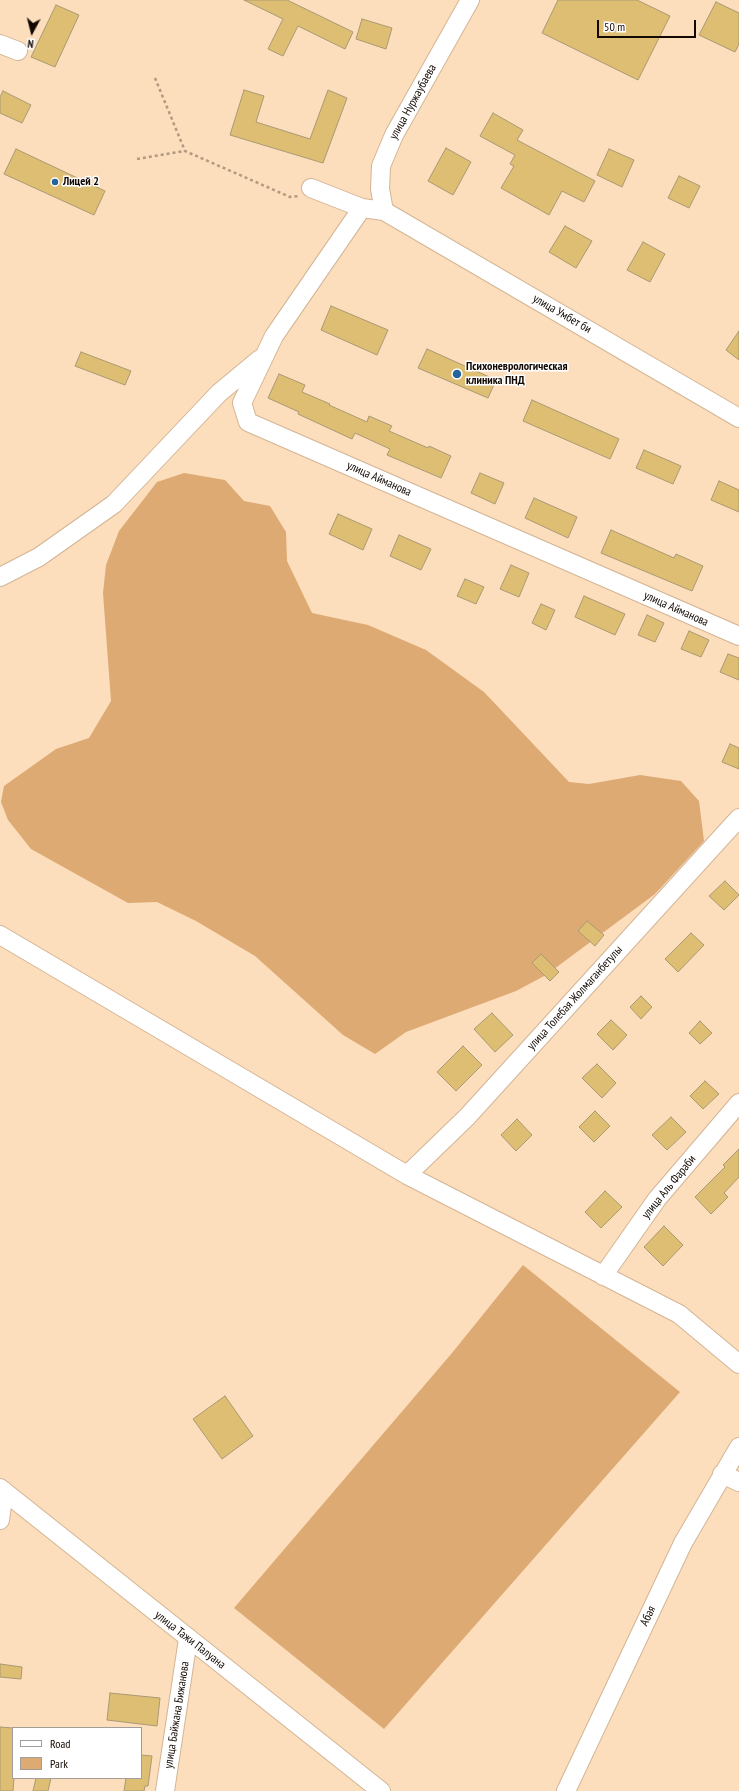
<!DOCTYPE html>
<meta charset="utf-8">
<style>
body{margin:0}
#map{position:relative;width:739px;height:1791px;overflow:hidden;background:#fcddbc;font-family:"PT Sans Narrow",sans-serif}
canvas{display:block}
.legend{position:absolute;left:12px;top:1727px;width:130px;height:52px;box-sizing:border-box;background:#fff;border:1px solid #a19d9a;margin:0;padding:5px 7px;list-style:none;font-size:12px;color:#130902}
.legend li{display:flex;align-items:center;gap:8px;height:20px}
.legend b{width:20px;border:1px solid #a19d9a}
.north{position:absolute;left:12px;top:12px;width:40px;height:40px;-webkit-text-stroke:3px #fff;paint-order:stroke;rotate:187deg;font-size:11px;font-weight:700;line-height:16px;text-align:center;color:#130902}
.north::after{content:'';display:block;margin:auto;width:14px;height:18px;background:#130902;clip-path:polygon(50% 0,100% 100%,50% 72%,0 100%)}
.scale{position:absolute;left:597px;top:20px;width:99px;height:18px;box-sizing:border-box;border:2px solid #130902;border-top:0;padding-left:5px;font-size:12px;line-height:14px;white-space:nowrap;color:#130902;-webkit-text-stroke:3px #fff;paint-order:stroke}
</style>
<div id="map">
<canvas width="739" height="1791"></canvas>
<ul class="legend">
<li><b style="height:5px;background:#fff"></b>Road</li>
<li><b style="height:11px;background:#ddaa74"></b>Park</li>
</ul>
<div class="north">N</div>
<div class="scale">50 m</div>
</div>
<script>
const c = document.querySelector('canvas').getContext('2d');
c.lineJoin = 'round';
function paint(path, color) {
  c.fillStyle = color;
  c.fill(path, 'evenodd');
}
function poly(rows) {
  const path = new Path2D();
  for (const r of rows) {
    path.moveTo(r[0], r[1]);
    for (let i = 2; i < r.length; i += 2) path.lineTo(r[i], r[i + 1]);
  }
  return path;
}
function stroke(path, color, width, dash) {
  c.strokeStyle = color;
  c.lineWidth = width;
  c.lineCap = dash ? 'butt' : 'round';
  c.setLineDash(dash || []);
  c.stroke(path);
}
function drawText(font, color, halo, rows, align = 'center') {
  c.font = font + ' "PT Sans Narrow",sans-serif';
  c.lineWidth = 3;
  c.setLineDash([]);
  c.textBaseline = 'middle';
  c.strokeStyle = halo;
  c.fillStyle = color;
  for (const [text, x, y, turn = 0] of rows) {
    c.save();
    c.translate(x, y);
    c.rotate((+turn || 0) * Math.PI / 180);
    c.textAlign = isNaN(turn) ? turn : align;
    if (halo) c.strokeText(text, 0, 0);
    c.fillText(text, 0, 0);
    c.restore();
  }
}
paint(poly([
 [184,473,225,480,244,501,270,506,286,532,287,561,312,613,368,625,426,650,484,692,569,782,589,784,640,775,681,781,699,801,704,841,655,894,546,975,516,991,406,1032,375,1054,343,1035,255,956,196,921,157,902,128,903,31,849,8,820,1,802,4,786,56,749,89,738,111,701,103,593,106,565,119,531,157,482],
 [523,1265,680,1392,384,1729,234,1608,452,1353]
]), '#ddaa74');
const building = poly([
 [244,0,287,0,353,32,345,49,298,26,283,56,268,49,283,19,244,0],
 [558,0,637,0,670,16,638,80,542,33,558,0],
 [716,2,739,13,739,44,735,52,699,35,716,2],
 [56,5,79,15,55,67,31,57,56,5],
 [362,19,392,28,386,49,356,39,362,19],
 [244,90,264,96,256,122,310,139,328,90,347,98,323,163,230,135,244,90],
 [3,91,31,105,22,123,0,113,0,97,3,91],
 [493,113,523,130,517,140,595,181,584,202,562,191,549,215,501,188,514,166,510,164,515,155,480,136,493,113],
 [446,148,471,162,453,195,428,181,446,148],
 [16,149,105,191,94,215,4,174,16,149],
 [609,149,634,160,622,187,597,175,609,149],
 [679,176,700,186,689,208,668,198,679,176],
 [565,226,592,241,576,268,549,252,565,226],
 [643,242,665,254,650,282,627,270,643,242],
 [331,306,388,330,377,355,321,330,331,306],
 [739,331,739,360,726,350,739,331],
 [427,349,496,380,488,398,418,368,427,349],
 [81,352,131,371,125,385,75,366,81,352],
 [279,374,305,385,302,392,330,404,329,405,367,422,369,416,392,426,389,431,428,448,429,446,451,456,441,478,387,455,390,449,355,433,352,439,298,414,299,412,268,398,279,374],
 [532,400,619,439,610,459,523,421,532,400],
 [644,450,681,466,673,484,636,468,644,450],
 [480,473,504,483,495,504,471,493,480,473],
 [719,481,739,490,739,512,711,500,719,481],
 [534,498,577,517,568,538,525,518,534,498],
 [338,514,372,529,363,550,329,534,338,514],
 [611,530,674,558,676,554,703,566,692,591,601,553,611,530],
 [399,535,431,549,421,570,390,556,399,535],
 [511,565,529,573,519,597,500,589,511,565],
 [465,579,484,587,476,604,457,596,465,579],
 [584,596,625,614,615,635,575,617,584,596],
 [541,604,555,610,546,630,532,623,541,604],
 [647,615,664,623,655,642,638,635,647,615],
 [689,631,709,640,701,657,681,649,689,631],
 [728,654,739,658,739,680,720,672,728,654],
 [730,744,739,748,739,769,722,762,730,744],
 [725,881,739,895,724,910,709,896,725,881],
 [587,921,604,935,595,946,578,931,587,921],
 [691,933,704,945,678,972,665,959,691,933],
 [541,954,559,972,550,981,532,963,541,954],
 [641,996,652,1007,641,1019,630,1007,641,996],
 [492,1013,513,1035,495,1052,474,1029,492,1013],
 [611,1020,627,1035,613,1050,597,1034,611,1020],
 [700,1021,712,1033,700,1044,689,1033,700,1021],
 [463,1046,482,1065,456,1091,437,1072,463,1046],
 [597,1064,616,1083,602,1098,582,1078,597,1064],
 [705,1081,719,1094,703,1109,690,1096,705,1081],
 [595,1111,610,1126,594,1142,579,1127,595,1111],
 [671,1117,686,1132,667,1150,652,1135,671,1117],
 [517,1119,532,1135,516,1151,501,1135,517,1119],
 [739,1149,739,1177,724,1193,728,1197,711,1214,695,1197,725,1167,723,1165,739,1149],
 [605,1191,622,1207,601,1228,585,1212,605,1191],
 [664,1226,683,1245,663,1266,644,1247,664,1226],
 [225,1396,253,1436,222,1459,193,1419,225,1396],
 [0,1664,22,1667,21,1679,0,1677,0,1664],
 [110,1693,160,1698,157,1726,107,1720,110,1693],
 [0,1727,13,1728,14,1778,13,1791,0,1791,0,1727],
 [141,1755,152,1756,148,1786,145,1786,144,1791,124,1791,126,1778,141,1778,141,1755],
 [36,1778,51,1778,48,1791,33,1791,36,1778]
]);
paint(building, '#debe72');
stroke(building, '#a99973', 1);
const minor = poly([
 [0,44,18,51],
 [311,188,362,208,384,211,739,418],
 [362,208,274,336,242,403,248,422,739,636],
 [384,211,380,189,381,166,394,135,470,0],
 [0,577,39,557,114,504,219,393,260,359],
 [0,935,407,1175,679,1314,739,1364],
 [407,1175,467,1117,739,818],
 [603,1276,657,1199,739,1103],
 [722,1474,739,1482],
 [0,1488,381,1791],
 [0,1520,4,1491],
 [165,1791,188,1639],
 [566,1791,683,1543,739,1447]
]);
stroke(minor, '#d3b595', 20);
stroke(poly([
 [155,78,185,151,290,197,300,196],
 [137,159,185,151]
]), '#b29a81', 2.5, [3, 3]);
stroke(minor, '#fff', 18);
for (const [x, y, r, color] of [
 [55,182,4,"#26659c"],
 [457,374,5,"#26659c"]
]) {
  const dot = new Path2D();
  dot.arc(x, y, r, 0, 2 * Math.PI);
  c.fillStyle = color;
  c.fill(dot);
  stroke(dot, '#fff', 1.5);
}
drawText('12px', '#130902', '#fff', [
 ["улица Нуржаубаева",413,102,-61],
 ["улица Умбет би",562,314,30],
 ["улица Айманова",379,479,24],
 ["улица Айманова",676,609,24],
 ["улица Толебая Жолмаганбетулы",575,998,-48],
 ["улица Аль Фараби",669,1187,-51],
 ["Абая",648,1616,-64],
 ["улица Тажи Палуана",190,1640,38],
 ["улица Байжана Бижанова",177,1715,-81]
]);
drawText('bold 12px', '#130902', '#fff', [
 ["Лицей 2",63,182],
 ["Психоневрологическая",466,367],
 ["клиника ПНД",466,381]
], 'left');
</script>
